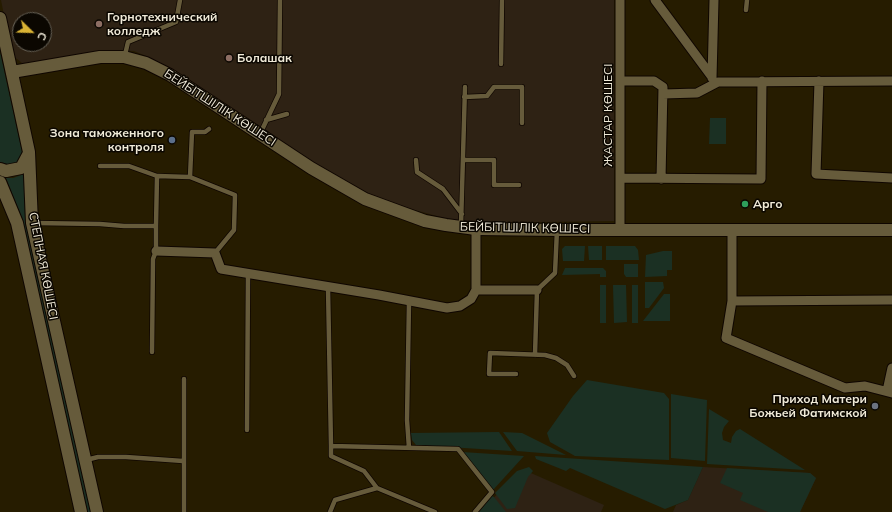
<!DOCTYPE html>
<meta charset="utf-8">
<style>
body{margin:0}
#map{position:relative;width:892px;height:512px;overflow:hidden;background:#261c00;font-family:Mulish,sans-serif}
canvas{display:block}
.north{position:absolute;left:12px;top:12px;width:40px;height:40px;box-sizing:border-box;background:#0b0701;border:1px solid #676257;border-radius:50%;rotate:113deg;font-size:11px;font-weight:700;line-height:16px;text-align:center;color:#f0ead8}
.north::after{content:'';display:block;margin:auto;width:14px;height:18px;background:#d9b334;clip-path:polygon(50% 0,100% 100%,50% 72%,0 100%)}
</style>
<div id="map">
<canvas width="892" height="512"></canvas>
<div class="north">С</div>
</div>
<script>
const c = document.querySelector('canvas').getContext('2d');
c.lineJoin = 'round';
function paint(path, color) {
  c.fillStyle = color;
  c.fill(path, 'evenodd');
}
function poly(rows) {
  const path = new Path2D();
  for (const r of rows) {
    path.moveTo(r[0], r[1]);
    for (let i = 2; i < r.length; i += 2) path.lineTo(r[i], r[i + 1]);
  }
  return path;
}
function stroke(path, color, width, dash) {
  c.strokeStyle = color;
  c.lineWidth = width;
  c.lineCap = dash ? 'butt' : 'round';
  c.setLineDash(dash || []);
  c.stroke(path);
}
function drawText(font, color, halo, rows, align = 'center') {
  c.font = font + ' Mulish,sans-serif';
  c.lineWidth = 3;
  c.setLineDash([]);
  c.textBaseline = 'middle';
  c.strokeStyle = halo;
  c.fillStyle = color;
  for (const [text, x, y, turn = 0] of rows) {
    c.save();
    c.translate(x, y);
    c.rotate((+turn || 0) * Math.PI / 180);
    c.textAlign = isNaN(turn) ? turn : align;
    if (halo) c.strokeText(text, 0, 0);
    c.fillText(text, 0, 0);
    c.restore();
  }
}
paint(poly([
 [1,0,614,0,614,221,467,223,455,221,393,204,341,181,176,72,153,59,134,51,103,50,29,64,22,63,12,55],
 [20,20,44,20,44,44,20,44],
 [703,467,810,473,816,478,800,512,673,512,676,505,688,500],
 [524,470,604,505,601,512,481,512,517,472]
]), '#2e2214');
paint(poly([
 [0,52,22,152,17,164,10,165,0,162],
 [710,118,726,118,726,144,709,144],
 [24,174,25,217,91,512,87,512,22,218,6,178,13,178],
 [565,246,585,246,584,261,563,261,562,249],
 [588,246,602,246,602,260,589,260],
 [606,246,635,246,638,250,639,260,606,260],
 [663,251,672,251,672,270,667,270,667,276,645,277,646,255],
 [624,264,638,264,638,277,626,277,624,274],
 [565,268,603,268,606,271,606,277,600,277,600,274,562,275],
 [645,282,663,282,664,288,649,308,645,308],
 [600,285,606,285,606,323,600,323],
 [613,285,626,285,627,322,614,323],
 [632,285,638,285,638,323,632,323],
 [664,294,670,294,670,321,643,321],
 [587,380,664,393,669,399,669,460,575,456,550,442,547,433,573,396],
 [671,394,707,400,705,461,671,458],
 [709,409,729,421,724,427,722,433,723,440,731,443,732,437,736,431,740,429,805,470,707,464],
 [499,432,512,451,416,445,412,440,411,433],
 [503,432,522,433,566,455,517,451],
 [462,452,524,456,493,490],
 [535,456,703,467,688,500,665,509,570,468,566,471,536,459],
 [529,467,533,471,528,477,515,508,507,509,495,493,517,471],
 [727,468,810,473,816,478,800,512,768,512,740,500,743,493,720,483],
 [492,496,494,497,506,512,479,512]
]), '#1b3023');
const lane = poly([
 [746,10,747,0],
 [125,55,128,42,176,22,180,0],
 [501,64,502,0],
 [464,97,487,96,494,87,522,87,522,123],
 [266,120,287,114],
 [260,134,279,94,280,0],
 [416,160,417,172,443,189,462,214],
 [463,160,494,160,494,185,519,185],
 [100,166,129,166,157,176],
 [190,177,192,132,205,132,209,129],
 [34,223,100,224,124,226,156,226,156,251,153,259,152,352],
 [461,225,465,87],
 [156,226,157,176,190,177,235,195,234,230,215,253],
 [328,287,331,446,458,449,492,492,475,512],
 [409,302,407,420,409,448],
 [535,355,537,290,555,273,557,230],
 [516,374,489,374,490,353,545,355,556,358,567,365,574,376],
 [184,379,184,512],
 [247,430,248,274],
 [331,446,331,456,364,471,377,488,435,512],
 [86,460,98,457,126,457,183,461],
 [330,512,335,500,377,488]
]);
const street = poly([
 [620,0,620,229],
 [655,0,712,77],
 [712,78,714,0],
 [620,81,654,81,663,87,661,179],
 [819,81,816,174,892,178],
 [663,94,697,93,718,82,892,81],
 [620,178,761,179,762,81],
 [476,229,476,290],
 [732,231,732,301,892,300],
 [156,251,215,253,221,269,379,295,447,308,460,306,471,299,476,290,537,290],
 [732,301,726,338,845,388,865,386,892,393],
 [887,391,892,368]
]);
const secondary = poly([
 [0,18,29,152,32,223,97,512],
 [12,72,100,57,124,57,146,63,170,75,311,168,365,199,425,221,446,225,476,229,557,230,892,230],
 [0,169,6,171,21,168,29,153],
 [0,182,17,223,81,512]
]);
stroke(lane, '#0f0600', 6);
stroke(street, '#0f0600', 11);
stroke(secondary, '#0f0600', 14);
stroke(lane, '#665b3b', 4.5);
stroke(street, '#665b3b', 9);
stroke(secondary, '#665b3b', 12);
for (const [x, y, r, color] of [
 [99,24,4,"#8d6e63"],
 [229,58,4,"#8d6e63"],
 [172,140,4,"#5c6f8a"],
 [745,204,4,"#2e9e5b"],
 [875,406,4,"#6b7280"]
]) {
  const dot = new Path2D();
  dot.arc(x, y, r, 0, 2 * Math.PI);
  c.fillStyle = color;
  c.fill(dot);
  stroke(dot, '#0b0701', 1.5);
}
drawText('bold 12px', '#f0ead8', '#0b0701', [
 ["Горнотехнический",107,17],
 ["колледж",107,31],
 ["Болашак",237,58],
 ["Зона таможенного",164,133,"right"],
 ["контроля",164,147,"right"],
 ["Арго",753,204],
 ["Приход Матери",867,399,"right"],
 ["Божьей Фатимской",867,413,"right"]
], 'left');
drawText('12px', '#f0ead8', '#0b0701', [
 ["БЕЙБІТШІЛІК КӨШЕСІ",220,108,33],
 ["ЖАСТАР КӨШЕСІ",608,115,-90],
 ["БЕЙБІТШІЛІК КӨШЕСІ",525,228,1],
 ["СТЕПНАЯ КӨШЕСІ",43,266,79]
]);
</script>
